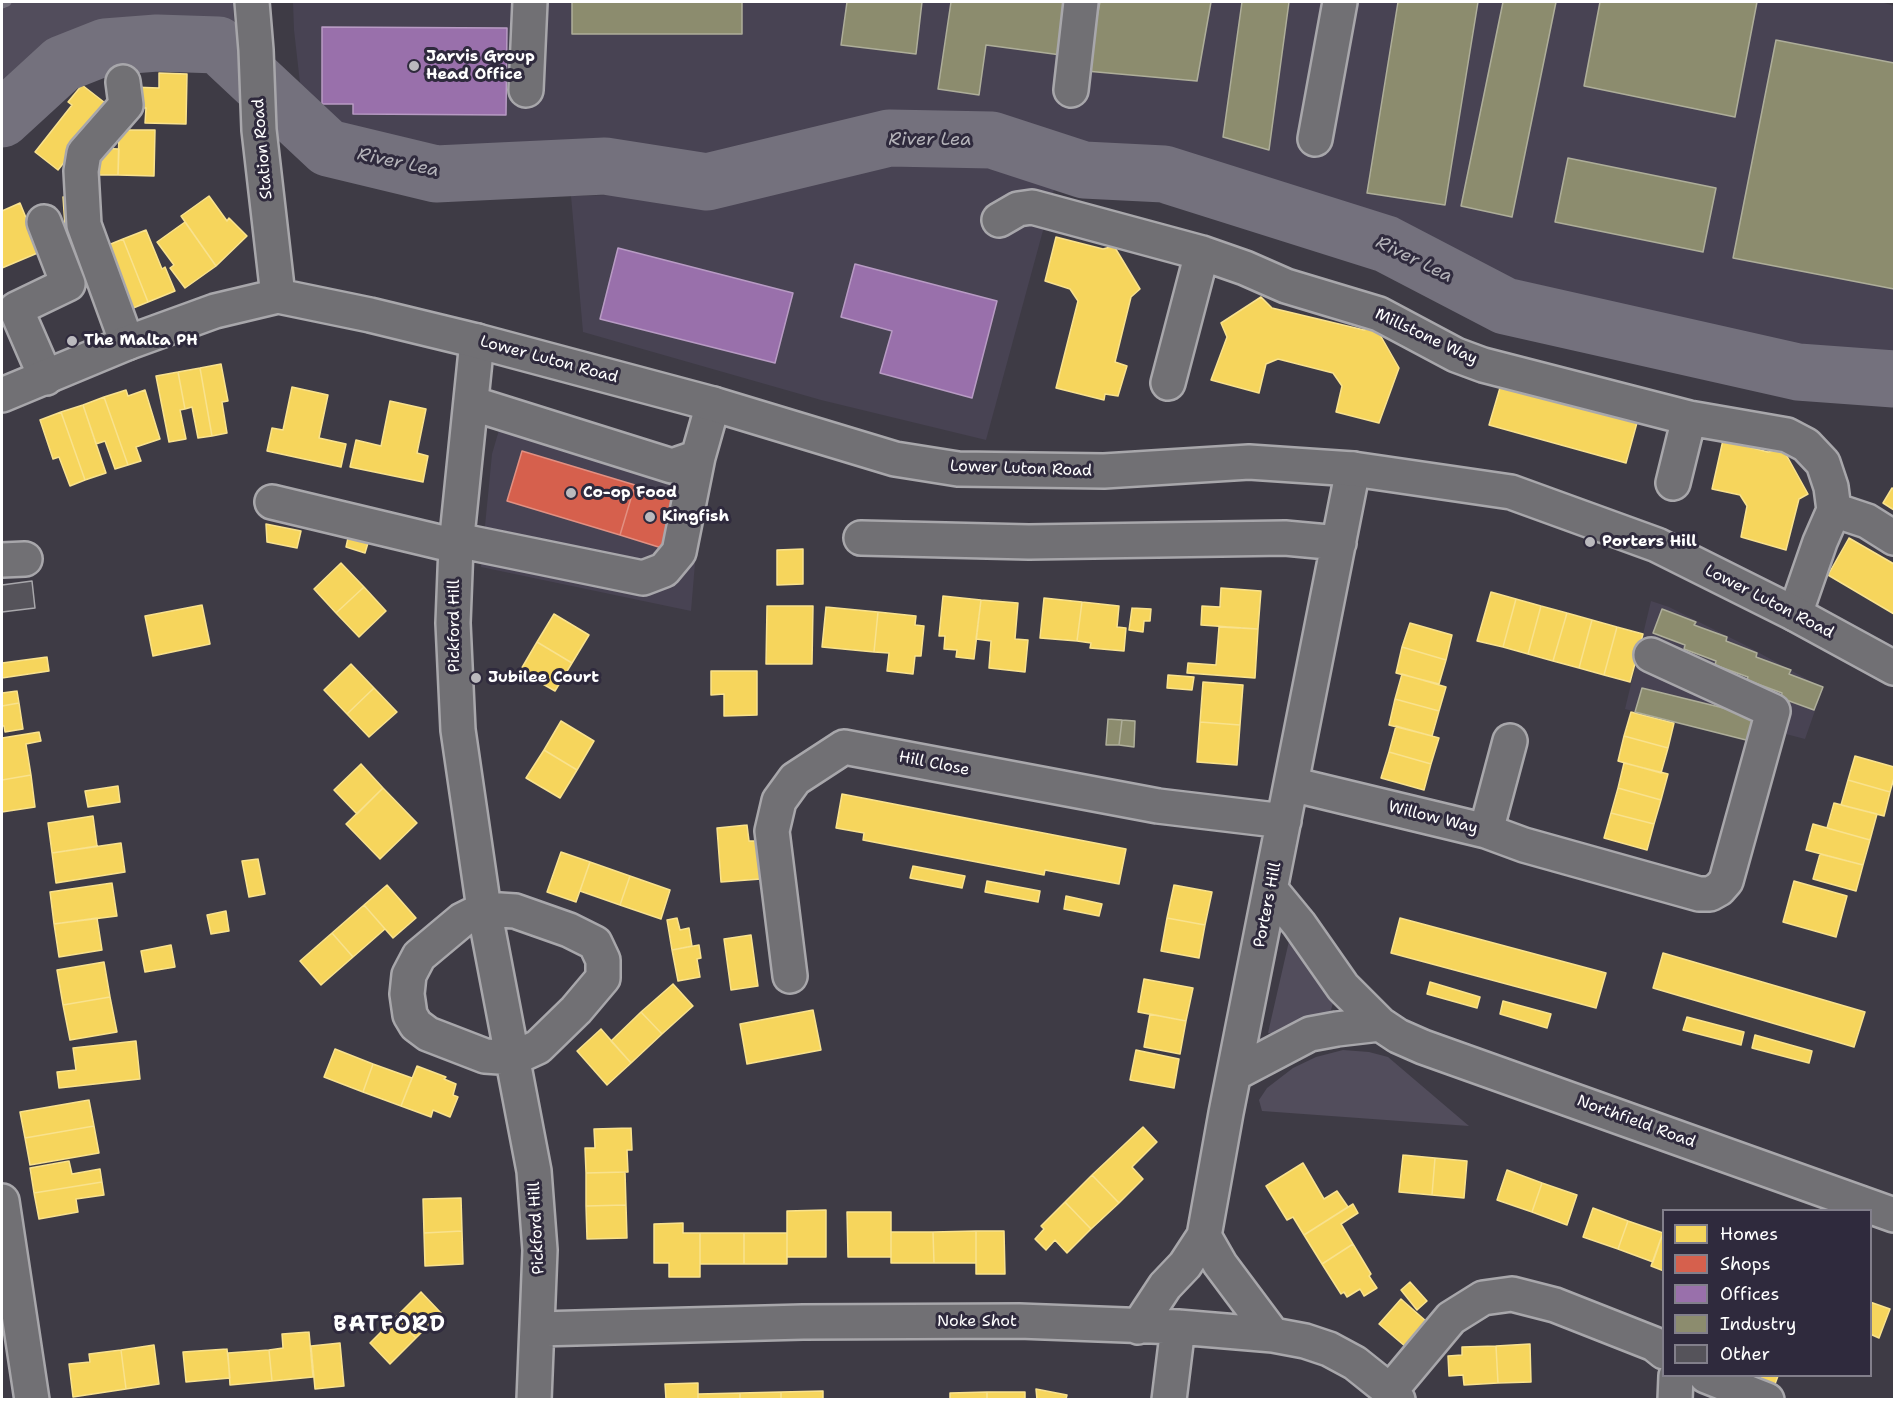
<!DOCTYPE html>
<style>
body{margin:0}
#map{position:relative;width:1896px;height:1401px;overflow:hidden;background:#3e3b45;font-family:"Shantell Sans",sans-serif}
canvas{display:block}
.frame{position:absolute;inset:0;border:3px solid #fff;pointer-events:none}
.legend{position:absolute;left:1662px;top:1209px;width:210px;height:168px;box-sizing:border-box;background:#2f2a3d;border:2px solid #827f8b;margin:0;padding:8px 10px;list-style:none;font-size:18px;color:#fff}
.legend li{display:flex;align-items:center;gap:12px;height:30px}
.legend b{width:30px;border:2px solid #827f8b}
</style>
<div id="map">
<canvas width="1896" height="1401"></canvas>
<div class="frame"></div>
<ul class="legend">
<li><b style="height:16px;background:#f6d55c"></b>Homes</li>
<li><b style="height:16px;background:#d6604d"></b>Shops</li>
<li><b style="height:16px;background:#9970ab"></b>Offices</li>
<li><b style="height:16px;background:#8c8c6e"></b>Industry</li>
<li><b style="height:16px;background:#55535a"></b>Other</li>
</ul>
</div>
<script>
const c = document.querySelector('canvas').getContext('2d');
c.lineJoin = 'round';
function paint(path, color) {
  c.fillStyle = color;
  c.fill(path, 'evenodd');
}
function poly(rows) {
  const path = new Path2D();
  for (const r of rows) {
    path.moveTo(r[0], r[1]);
    for (let i = 2; i < r.length; i += 2) path.lineTo(r[i], r[i + 1]);
  }
  return path;
}
function stroke(path, color, width, dash) {
  c.strokeStyle = color;
  c.lineWidth = width;
  c.lineCap = dash ? 'butt' : 'round';
  c.setLineDash(dash || []);
  c.stroke(path);
}
function drawText(font, color, halo, rows, align = 'center') {
  c.font = font + ' "Shantell Sans",sans-serif';
  c.lineWidth = 6;
  c.setLineDash([]);
  c.textBaseline = 'middle';
  c.strokeStyle = halo;
  c.fillStyle = color;
  for (const [text, x, y, turn = 0] of rows) {
    c.save();
    c.translate(x, y);
    c.rotate((+turn || 0) * Math.PI / 180);
    c.textAlign = isNaN(turn) ? turn : align;
    if (halo) c.strokeText(text, 0, 0);
    c.fillText(text, 0, 0);
    c.restore();
  }
}
paint(poly([
 [293,2,1881,2,1894,6,1894,364,1833,362,1509,293,1391,226,1170,160,1107,162,997,126,882,126,831,132,649,165,558,157,460,158,381,145,342,133,316,115,301,92,294,30],
 [943,157,1057,179,986,440,821,400,583,332,571,196,648,194,732,199,863,162],
 [508,399,704,455,691,611,481,567,492,454],
 [1651,601,1669,607,1745,645,1823,688,1805,739,1782,733,1778,748,1625,709]
]), '#484353');
paint(poly([
 [7,2,233,2,235,37,201,29,169,36,127,33,85,41,49,60,15,100,2,113,2,4],
 [1289,941,1293,944,1332,996,1333,1003,1331,1010,1326,1016,1284,1031,1275,1034,1268,1033],
 [1343,1050,1369,1052,1388,1057,1469,1126,1262,1111,1259,1100,1267,1088,1293,1068,1316,1057]
]), '#524d5c');
const homes = poly([
 [159,73,187,74,186,124,145,123,146,108,132,108,132,87,159,88,159,73],
 [82,85,109,106,58,170,35,152,72,105,68,102,82,85],
 [119,130,155,130,154,176,118,175,119,130],
 [95,148,119,149,118,175,94,175,95,148],
 [73,196,84,250,74,253,65,226,63,197,73,196],
 [209,196,227,221,229,218,247,236,216,266,181,216,209,196],
 [20,203,40,252,2,268,2,211,20,203],
 [185,222,216,266,185,288,170,268,174,265,157,242,185,222],
 [146,230,162,269,165,267,175,291,148,302,123,239,146,230],
 [1056,237,1103,249,1114,246,1140,289,1131,297,1115,362,1127,366,1118,396,1105,394,1104,400,1056,388,1078,301,1070,289,1045,281,1056,237],
 [123,239,148,302,121,313,101,248,123,239],
 [1261,297,1272,308,1364,330,1375,326,1399,368,1379,423,1336,412,1342,386,1333,373,1278,359,1266,364,1259,393,1211,380,1227,337,1221,323,1261,297],
 [221,364,228,401,222,402,227,433,212,436,200,368,221,364],
 [200,368,212,436,198,438,192,407,185,409,178,372,200,368],
 [178,372,185,409,180,410,186,439,169,442,156,376,178,372],
 [1502,381,1638,419,1626,463,1489,425,1502,381],
 [292,387,328,395,319,438,346,444,341,467,267,451,272,428,283,430,292,387],
 [126,390,128,396,145,390,160,439,136,447,141,461,128,465,104,397,126,390],
 [104,397,128,465,115,469,105,441,96,444,83,405,104,397],
 [390,401,426,409,417,453,428,456,423,482,350,467,356,440,381,446,390,401],
 [83,405,106,473,85,480,61,412,83,405],
 [61,412,85,480,70,486,59,457,53,459,40,420,61,412],
 [1723,440,1768,452,1783,449,1808,494,1799,499,1786,550,1741,537,1747,506,1740,495,1712,489,1723,440],
 [1892,488,1894,489,1894,510,1883,503,1892,488],
 [266,524,301,531,297,548,267,542,266,524],
 [348,538,368,543,365,553,346,547,348,538],
 [1849,538,1894,564,1894,614,1828,575,1849,538],
 [803,549,803,584,777,585,777,550,803,549],
 [341,563,364,587,336,613,314,589,341,563],
 [364,587,386,611,359,637,336,613,364,587],
 [1221,588,1261,591,1258,629,1201,625,1202,606,1220,607,1221,588],
 [1491,592,1516,599,1503,647,1477,641,1491,592],
 [943,596,981,600,974,659,956,657,957,650,944,649,945,636,939,636,943,596],
 [1044,598,1082,602,1077,641,1040,638,1044,598],
 [1516,599,1541,606,1528,654,1503,647,1516,599],
 [981,600,1018,603,1015,639,1028,640,1025,672,989,668,991,641,976,639,981,600],
 [1082,602,1119,606,1117,627,1126,628,1124,651,1090,648,1091,643,1077,641,1082,602],
 [202,605,210,644,153,656,145,616,202,605],
 [767,606,813,606,812,664,766,664,767,606],
 [1541,606,1567,613,1553,661,1528,654,1541,606],
 [826,607,878,612,874,652,822,647,826,607],
 [1132,608,1151,609,1150,621,1144,621,1143,632,1129,630,1132,608],
 [878,612,916,616,915,625,924,626,921,656,915,656,913,674,887,671,889,653,874,652,878,612],
 [1567,613,1592,620,1579,668,1553,661,1567,613],
 [554,614,589,635,572,663,537,642,554,614],
 [1592,620,1617,627,1604,675,1579,668,1592,620],
 [1410,623,1452,635,1446,660,1402,647,1410,623],
 [1219,627,1258,629,1255,678,1187,673,1188,663,1216,665,1219,627],
 [1617,627,1643,634,1630,682,1604,675,1617,627],
 [537,642,572,663,555,691,520,671,537,642],
 [1402,647,1446,660,1439,684,1396,673,1402,647],
 [47,657,49,671,2,678,2,663,47,657],
 [351,664,374,688,347,714,324,690,351,664],
 [711,671,757,671,757,715,724,716,724,694,711,695,711,671],
 [1402,674,1446,687,1439,711,1395,699,1402,674],
 [1168,675,1194,677,1192,690,1167,688,1168,675],
 [1203,682,1243,685,1240,725,1200,722,1203,682],
 [374,688,397,712,369,737,347,714,374,688],
 [17,691,19,703,2,706,2,693,17,691],
 [1395,699,1439,711,1432,736,1389,725,1395,699],
 [19,703,23,729,5,732,4,726,2,726,2,706,19,703],
 [1631,712,1674,723,1668,748,1624,736,1631,712],
 [561,721,594,741,577,770,544,750,561,721],
 [1200,722,1240,725,1237,765,1197,762,1200,722],
 [1396,726,1439,738,1431,764,1389,752,1396,726],
 [39,732,41,741,26,744,31,775,2,780,2,738,39,732],
 [1624,736,1668,748,1661,773,1618,761,1624,736],
 [544,750,577,770,560,798,526,778,544,750],
 [1389,752,1431,764,1424,790,1381,778,1389,752],
 [1855,756,1894,767,1894,778,1890,792,1848,780,1855,756],
 [1624,763,1668,774,1661,800,1618,788,1624,763],
 [361,764,383,788,357,814,334,790,361,764],
 [31,775,35,807,2,812,2,780,31,775],
 [1848,780,1890,792,1884,816,1841,805,1848,780],
 [118,786,120,802,88,807,85,791,118,786],
 [383,788,417,823,380,859,346,824,383,788],
 [1618,788,1661,800,1654,824,1611,813,1618,788],
 [842,794,1126,849,1119,884,1045,870,1044,875,863,840,864,833,836,828,842,794],
 [1834,803,1877,814,1870,840,1827,828,1834,803],
 [1611,813,1654,824,1647,850,1604,838,1611,813],
 [93,816,97,846,52,853,48,823,93,816],
 [1813,824,1870,840,1863,865,1806,850,1813,824],
 [747,825,749,841,758,841,761,879,721,882,717,828,747,825],
 [121,843,125,872,56,883,52,853,121,843],
 [561,852,590,862,576,902,547,892,561,852],
 [1820,854,1863,865,1856,891,1813,879,1820,854],
 [258,859,265,894,249,897,242,861,258,859],
 [590,862,630,876,620,905,580,891,590,862],
 [913,866,965,876,962,888,910,878,913,866],
 [630,876,670,890,661,919,620,905,630,876],
 [987,881,1040,891,1038,902,985,892,987,881],
 [1794,881,1847,896,1836,937,1783,922,1794,881],
 [112,883,117,916,54,924,50,892,112,883],
 [387,885,416,918,393,938,364,905,387,885],
 [1174,885,1212,892,1205,925,1167,918,1174,885],
 [1066,896,1102,904,1099,916,1064,909,1066,896],
 [364,905,385,929,353,957,332,933,364,905],
 [226,911,229,931,211,934,207,915,226,911],
 [97,918,102,950,59,957,54,924,97,918],
 [677,918,680,930,689,928,692,946,672,950,667,920,677,918],
 [1167,918,1205,925,1199,958,1161,951,1167,918],
 [1400,918,1606,973,1596,1008,1391,953,1400,918],
 [332,933,353,957,321,985,300,961,332,933],
 [751,935,758,986,731,990,724,939,751,935],
 [171,945,175,967,145,972,141,951,171,945],
 [699,945,701,958,697,959,700,977,678,981,672,950,699,945],
 [1663,953,1865,1012,1854,1047,1653,988,1663,953],
 [104,962,110,997,63,1005,57,970,104,962],
 [1144,979,1193,988,1186,1021,1138,1012,1144,979],
 [1430,982,1480,997,1477,1008,1427,994,1430,982],
 [673,984,693,1006,662,1034,641,1012,673,984],
 [110,997,117,1032,70,1040,63,1005,110,997],
 [1503,1001,1551,1014,1547,1028,1500,1014,1503,1001],
 [813,1010,821,1050,747,1064,740,1024,813,1010],
 [641,1012,662,1034,631,1063,611,1041,641,1012],
 [1150,1014,1186,1021,1180,1054,1144,1047,1150,1014],
 [1687,1017,1744,1032,1741,1045,1683,1030,1687,1017],
 [601,1029,631,1063,607,1085,577,1051,601,1029],
 [1755,1035,1812,1051,1809,1063,1752,1048,1755,1035],
 [136,1041,140,1079,59,1088,57,1072,76,1070,73,1048,136,1041],
 [335,1049,373,1064,363,1092,324,1077,335,1049],
 [1136,1050,1179,1059,1174,1088,1130,1080,1136,1050],
 [373,1064,412,1078,401,1106,363,1092,373,1064],
 [417,1066,446,1077,444,1079,456,1084,453,1095,458,1097,450,1117,433,1110,431,1117,401,1106,417,1066],
 [89,1100,94,1126,25,1138,20,1112,89,1100],
 [94,1126,99,1153,30,1165,25,1138,94,1126],
 [1143,1127,1157,1142,1132,1167,1143,1179,1119,1203,1092,1175,1143,1127],
 [631,1128,632,1150,627,1150,628,1172,586,1173,585,1148,595,1148,594,1129,631,1128],
 [1403,1155,1435,1158,1432,1195,1399,1192,1403,1155],
 [1435,1158,1467,1161,1464,1198,1432,1195,1435,1158],
 [69,1161,72,1174,100,1169,102,1182,34,1193,30,1168,69,1161],
 [1303,1163,1324,1199,1337,1191,1348,1207,1304,1235,1293,1217,1287,1220,1266,1186,1303,1163],
 [1507,1170,1542,1183,1532,1212,1497,1200,1507,1170],
 [625,1172,626,1205,586,1206,586,1173,625,1172],
 [1092,1175,1119,1203,1091,1229,1065,1202,1092,1175],
 [102,1182,104,1195,76,1199,78,1212,39,1219,34,1193,102,1182],
 [1542,1183,1577,1195,1567,1225,1532,1212,1542,1183],
 [461,1198,462,1231,424,1233,423,1199,461,1198],
 [1065,1202,1091,1229,1067,1253,1055,1240,1046,1250,1035,1239,1044,1229,1041,1226,1065,1202],
 [1353,1204,1358,1213,1341,1224,1353,1244,1322,1264,1304,1235,1353,1204],
 [626,1205,627,1238,587,1239,586,1206,626,1205],
 [1593,1208,1628,1221,1618,1249,1583,1237,1593,1208],
 [826,1210,826,1257,787,1257,787,1211,826,1210],
 [847,1212,891,1212,891,1257,848,1257,847,1212],
 [1628,1221,1663,1233,1653,1262,1618,1249,1628,1221],
 [683,1223,683,1233,700,1233,700,1277,669,1277,669,1263,654,1263,654,1224,683,1223],
 [462,1231,463,1264,425,1266,424,1233,462,1231],
 [976,1231,1004,1231,1005,1274,976,1274,976,1231],
 [976,1231,976,1263,934,1263,933,1232,976,1231],
 [891,1232,933,1232,934,1263,891,1263,891,1232],
 [700,1233,744,1233,744,1264,700,1264,700,1233],
 [744,1233,787,1233,787,1264,744,1264,744,1233],
 [1661,1238,1664,1238,1664,1271,1651,1266,1661,1238],
 [1353,1244,1371,1274,1369,1276,1377,1288,1364,1296,1360,1289,1347,1297,1344,1292,1341,1294,1322,1264,1353,1244],
 [1410,1282,1427,1301,1417,1310,1401,1290,1410,1282],
 [421,1292,441,1313,416,1338,395,1318,421,1292],
 [1401,1299,1427,1322,1406,1347,1379,1324,1401,1299],
 [1870,1302,1890,1309,1879,1338,1870,1334,1870,1302],
 [395,1318,416,1338,390,1364,370,1343,395,1318],
 [309,1332,313,1377,272,1381,269,1350,283,1348,282,1334,309,1332],
 [340,1343,344,1386,315,1389,311,1346,340,1343],
 [1530,1344,1531,1382,1498,1383,1496,1346,1530,1344],
 [154,1345,159,1384,126,1389,121,1350,154,1345],
 [1496,1346,1498,1383,1464,1385,1463,1375,1449,1376,1448,1356,1462,1355,1462,1347,1496,1346],
 [227,1349,230,1378,186,1382,183,1352,227,1349],
 [121,1350,126,1389,73,1397,69,1364,90,1362,89,1354,121,1350],
 [269,1350,272,1381,230,1385,228,1353,269,1350],
 [1762,1376,1778,1376,1775,1384,1761,1379,1762,1376],
 [698,1383,698,1400,666,1400,665,1384,698,1383],
 [1036,1389,1067,1395,1066,1399,1068,1400,1037,1400,1036,1389],
 [823,1391,823,1400,781,1400,781,1392,823,1391],
 [781,1392,781,1400,740,1400,740,1393,781,1392],
 [987,1392,1025,1392,1025,1400,987,1400,987,1392],
 [987,1392,987,1400,950,1400,950,1393,987,1392],
 [740,1393,740,1400,698,1400,698,1394,740,1393]
]);
paint(homes, '#f6d55c');
stroke(homes, '#f9e28d', 1.5);
const shops = poly([
 [522,451,635,485,620,535,507,501,522,451],
 [635,485,680,499,665,549,620,535,635,485]
]);
paint(shops, '#d6604d');
stroke(shops, '#e29082', 1.5);
const offices = poly([
 [322,27,507,28,506,115,353,114,353,104,322,104,322,27],
 [618,248,793,293,775,363,600,319,618,248],
 [855,264,997,301,972,398,880,373,892,331,841,317,855,264]
]);
paint(offices, '#9970ab');
stroke(offices, '#b89bc4', 1.5);
const industry = poly([
 [572,2,742,2,742,34,572,34,572,2],
 [847,2,922,2,916,54,841,45,847,2],
 [951,2,1068,2,1061,55,986,45,979,95,938,89,951,2],
 [1100,2,1211,2,1197,81,1086,71,1100,2],
 [1242,2,1289,2,1269,150,1223,137,1242,2],
 [1398,2,1478,2,1445,205,1367,193,1398,2],
 [1503,2,1556,2,1512,217,1461,206,1503,2],
 [1600,2,1757,2,1735,117,1584,86,1600,2],
 [1776,40,1894,63,1894,289,1733,258,1776,40],
 [1568,158,1716,188,1703,252,1555,222,1568,158],
 [1662,609,1696,622,1694,625,1727,637,1726,641,1757,653,1756,657,1791,670,1789,674,1823,687,1814,710,1781,698,1782,693,1747,680,1748,677,1715,665,1716,661,1684,649,1685,645,1653,633,1662,609],
 [1642,688,1756,716,1750,741,1635,712,1642,688],
 [1108,719,1122,720,1119,745,1106,745,1108,719],
 [1122,720,1135,721,1134,747,1119,745,1122,720]
]);
paint(industry, '#8c8c6e');
stroke(industry, '#aeae9a', 1.5);
stroke(poly([
 [2,4,7,2]
]), '#74717d', 9);
stroke(poly([
 [2,119,62,64,105,47,157,43,218,45,328,148,436,174,605,166,707,182,889,138,992,140,1084,170,1164,174,1386,244,1505,306,1798,372,1894,379]
]), '#74717d', 57);
const building = poly([
 [32,581,35,608,2,612,2,585,32,581]
]);
paint(building, '#55535a');
stroke(building, '#a8a7ab', 1.5);
const minor = poly([
 [123,82,126,105,84,153,81,171,84,225,127,343],
 [526,90,530,2],
 [1071,90,1081,2],
 [1315,139,1340,2],
 [999,220,1018,209,1032,207,1202,253,1245,268,1286,286,1379,314,1456,355,1483,365,1689,418,1787,435,1806,445,1823,463,1831,487,1834,510,1820,542,1795,614],
 [44,222,68,284,16,309,46,378],
 [477,341,456,546,453,623,458,730,484,909,534,1171,540,1250,534,1400],
 [1168,383,1202,253],
 [471,403,672,466,698,457],
 [1673,483,1689,418],
 [272,502,456,546],
 [1834,510,1867,521,1894,538],
 [861,538,1029,542,1285,538,1339,543],
 [457,540,643,578,664,570,679,552,698,457,713,404],
 [2,560,25,559],
 [1291,784,1486,831,1510,741],
 [1486,831,1524,845,1699,894,1710,894,1719,889,1726,881,1773,711,1651,655],
 [1271,890,1299,924,1343,987,1380,1024,1398,1036,1423,1047,1894,1215],
 [484,909,515,911,569,930,595,943,603,960,603,978,576,1010,538,1047,514,1058,485,1056,428,1034,416,1025,410,1015,407,994,409,975,419,956,462,920,484,909],
 [790,976,772,831,779,801,795,779,844,747,1158,806,1284,821],
 [1234,1074,1310,1034,1337,1029,1380,1024],
 [2,1201,32,1400],
 [1204,1236,1220,1264,1273,1335],
 [1138,1327,1165,1286,1185,1265,1204,1236,1226,1113,1353,469],
 [538,1329,803,1322,1019,1321,1178,1327,1273,1335,1305,1341,1329,1349,1355,1363,1390,1391,1398,1400],
 [1706,1376,1767,1400],
 [1390,1391,1451,1318,1483,1298,1512,1294,1555,1305,1654,1344,1664,1352],
 [1169,1400,1178,1327],
 [1675,1400,1676,1376]
]);
const major = poly([
 [252,2,256,50,259,130,278,296],
 [2,395,127,343,215,311,278,296,370,315,477,341,713,404,895,459,958,469,1104,471,1249,462,1353,469,1511,492,1657,545,1795,614,1894,668]
]);
stroke(minor, '#a8a7ab', 38);
stroke(major, '#a8a7ab', 38);
stroke(minor, '#717074', 33);
stroke(major, '#717074', 33);
for (const [x, y, r, color] of [
 [414,66,6,"#bbbabe"],
 [72,341,6,"#bbbabe"],
 [571,493,6,"#bbbabe"],
 [650,517,6,"#bbbabe"],
 [1590,542,6,"#bbbabe"],
 [476,678,6,"#bbbabe"]
]) {
  const dot = new Path2D();
  dot.arc(x, y, r, 0, 2 * Math.PI);
  c.fillStyle = color;
  c.fill(dot);
  stroke(dot, '#2f2a3d', 2);
}
drawText('bold 16px', '#fff', '#2f2a3d', [
 ["Jarvis Group",426,57],
 ["Head Office",426,75],
 ["The Malta PH",84,341],
 ["Co-op Food",583,493],
 ["Kingfish",662,517],
 ["Porters Hill",1602,542],
 ["Jubilee Court",488,678]
], 'left');
drawText('16px', '#fff', '#2f2a3d', [
 ["Station Road",263,149,-95],
 ["Millstone Way",1426,337,25],
 ["Lower Luton Road",549,360,15],
 ["Lower Luton Road",1021,469,2],
 ["Lower Luton Road",1769,602,27],
 ["Pickford Hill",455,626,-90],
 ["Hill Close",934,764,11],
 ["Willow Way",1433,818,14],
 ["Porters Hill",1268,905,-79],
 ["Northfield Road",1636,1122,20],
 ["Pickford Hill",537,1228,-93],
 ["Noke Shot",977,1322]
]);
drawText('italic 18px', '#b5b4ba', '#2f2a3d', [
 ["River Lea",930,140],
 ["River Lea",398,163,12],
 ["River Lea",1414,260,26]
]);
c.letterSpacing = '1.5px';
drawText('bold 22px', '#fff', '#2f2a3d', [
 ["BATFORD",390,1325]
]);
c.letterSpacing = '0px';
</script>
